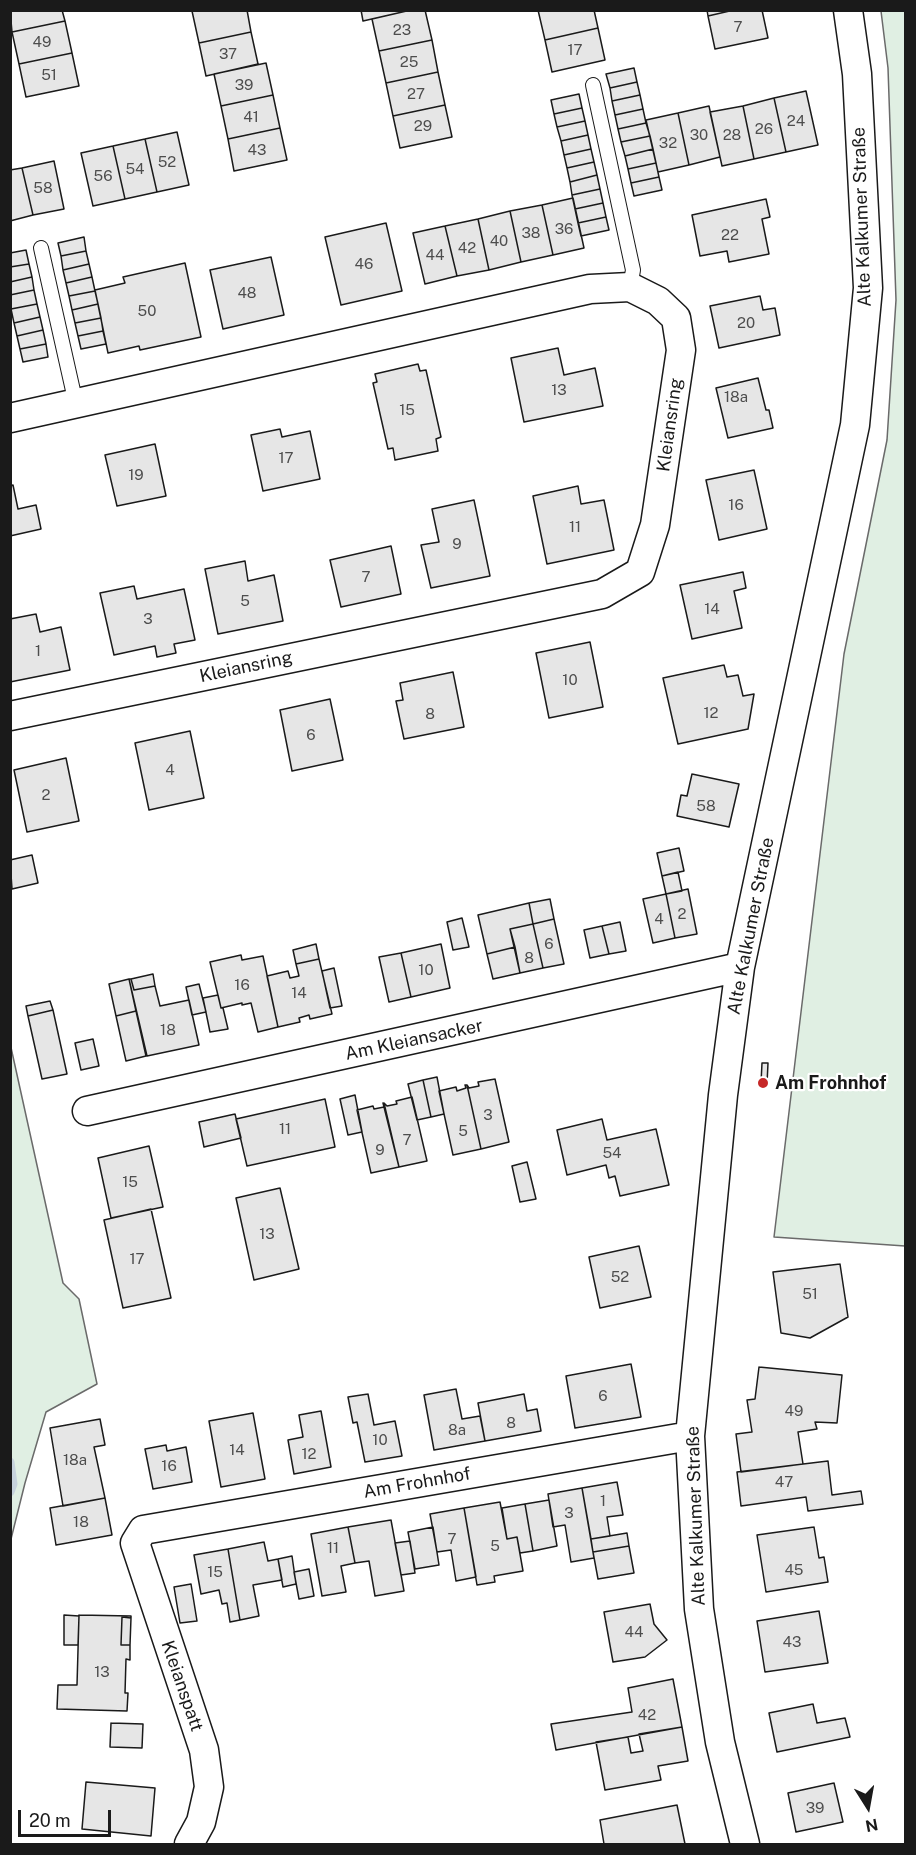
<!DOCTYPE html>
<meta charset="utf-8">
<style>
body{margin:0}
#map{position:relative;width:916px;height:1855px;overflow:hidden;background:#fff;font-family:"Public Sans",sans-serif}
canvas{display:block}
.frame{position:absolute;inset:0;border:12px solid #1a1a1a;pointer-events:none}
.north{position:absolute;left:838px;top:1777px;width:60px;height:60px;-webkit-text-stroke:4px #fff;paint-order:stroke;rotate:169deg;font-size:16px;font-weight:700;line-height:24px;text-align:center;color:#1a1a1a}
.north::after{content:'';display:block;margin:auto;width:21px;height:27px;background:#1a1a1a;clip-path:polygon(50% 0,100% 100%,50% 72%,0 100%)}
.scale{position:absolute;left:18px;top:1810px;width:93px;height:27px;box-sizing:border-box;border:3px solid #1a1a1a;border-top:0;padding-left:8px;font-size:18px;line-height:21px;white-space:nowrap;color:#1a1a1a;-webkit-text-stroke:4px #fff;paint-order:stroke}
</style>
<div id="map">
<canvas width="916" height="1855"></canvas>
<div class="frame"></div>
<div class="north">N</div>
<div class="scale">20 m</div>
</div>
<script>
const c = document.querySelector('canvas').getContext('2d');
c.lineJoin = 'round';
function paint(path, color) {
  c.fillStyle = color;
  c.fill(path, 'evenodd');
}
function poly(rows) {
  const path = new Path2D();
  for (const r of rows) {
    path.moveTo(r[0], r[1]);
    for (let i = 2; i < r.length; i += 2) path.lineTo(r[i], r[i + 1]);
  }
  return path;
}
function stroke(path, color, width, dash) {
  c.strokeStyle = color;
  c.lineWidth = width;
  c.lineCap = dash ? 'butt' : 'round';
  c.setLineDash(dash || []);
  c.stroke(path);
}
function drawText(font, color, halo, rows, align = 'center') {
  c.font = font + ' "Public Sans",sans-serif';
  c.lineWidth = 4.5;
  c.setLineDash([]);
  c.textBaseline = 'middle';
  c.strokeStyle = halo;
  c.fillStyle = color;
  for (const [text, x, y, turn = 0] of rows) {
    c.save();
    c.translate(x, y);
    c.rotate((+turn || 0) * Math.PI / 180);
    c.textAlign = isNaN(turn) ? turn : align;
    if (halo) c.strokeText(text, 0, 0);
    c.fillText(text, 0, 0);
    c.restore();
  }
}
const green = poly([
 [881,11,906,11,905,1246,774,1237,844,654,887,440,896,300,888,68,881,11],
 [10,1043,63,1283,79,1299,97,1384,46,1412,25,1483,11,1539,10,1043]
]);
paint(green, '#e0efe3');
stroke(green, '#6a6a6a', 1.5);
stroke(poly([
 [10,1462,13,1484,10,1492]
]), '#c6d2dc', 9);
const building = poly([
 [10,10,62,10,65,21,12,32,10,10],
 [247,10,251,32,199,43,192,11,247,10],
 [361,10,411,10,363,21,361,10],
 [411,10,425,10,432,40,379,51,372,19,411,10],
 [538,10,594,10,598,28,545,40,538,10],
 [707,10,734,10,708,16,707,10],
 [734,10,762,10,768,38,715,49,708,16,734,10],
 [65,21,72,53,19,64,12,32,65,21],
 [598,28,605,60,552,72,545,40,598,28],
 [251,32,258,64,206,76,199,43,251,32],
 [432,40,438,72,386,83,379,51,432,40],
 [72,53,79,86,26,97,19,64,72,53],
 [266,63,273,95,221,106,214,74,266,63],
 [634,68,637,82,610,88,606,74,634,68],
 [438,72,445,105,393,116,386,83,438,72],
 [637,82,640,95,612,101,610,88,637,82],
 [806,91,818,145,786,152,774,98,806,91],
 [579,94,582,108,554,114,551,100,579,94],
 [273,95,280,128,228,139,221,106,273,95],
 [640,95,643,109,615,115,612,101,640,95],
 [774,98,786,152,754,159,743,106,774,98],
 [445,105,452,137,400,148,393,116,445,105],
 [709,106,720,157,689,165,678,113,709,106],
 [743,106,754,159,722,166,710,112,743,106],
 [582,108,585,121,557,127,554,114,582,108],
 [643,109,646,123,618,129,615,115,643,109],
 [678,113,689,165,658,172,646,120,678,113],
 [585,121,588,135,561,141,557,127,585,121],
 [646,123,650,136,621,142,618,129,646,123],
 [280,128,287,160,234,171,228,139,280,128],
 [177,132,189,185,157,192,145,139,177,132],
 [588,135,591,149,564,155,561,141,588,135],
 [650,136,653,149,625,156,621,142,650,136],
 [145,139,157,192,125,199,113,146,145,139],
 [113,146,125,199,93,206,81,153,113,146],
 [591,149,594,162,567,168,564,155,591,149],
 [653,149,656,163,628,169,625,156,653,149],
 [54,161,64,209,33,215,22,168,54,161],
 [594,162,597,175,570,182,567,168,594,162],
 [656,163,659,177,631,183,628,169,656,163],
 [22,168,33,215,10,221,10,170,22,168],
 [597,175,600,189,572,195,570,182,597,175],
 [659,177,662,190,634,196,631,183,659,177],
 [600,189,603,203,575,209,572,195,600,189],
 [573,198,584,248,553,255,542,205,573,198],
 [766,199,770,217,762,219,769,254,729,262,727,251,700,256,692,215,766,199],
 [603,203,606,217,578,223,575,209,603,203],
 [542,205,553,255,521,262,510,211,542,205],
 [510,211,521,262,489,270,478,219,510,211],
 [606,217,609,230,581,236,578,223,606,217],
 [478,219,489,270,457,276,445,226,478,219],
 [386,223,402,291,341,305,325,237,386,223],
 [445,226,457,276,425,284,413,233,445,226],
 [84,237,86,251,61,256,58,243,84,237],
 [26,250,29,264,10,267,10,253,26,250],
 [86,251,89,264,63,270,61,256,86,251],
 [271,257,284,315,223,329,210,270,271,257],
 [185,263,201,337,140,350,139,346,108,353,95,290,125,283,123,277,185,263],
 [29,264,32,277,10,282,10,267,29,264],
 [89,264,92,277,66,283,63,270,89,264],
 [32,277,34,290,10,295,10,282,32,277],
 [92,277,95,291,69,296,66,283,92,277],
 [34,290,37,304,11,309,10,295,34,290],
 [95,291,98,304,72,310,69,296,95,291],
 [760,296,763,310,775,308,780,335,719,348,710,306,760,296],
 [37,304,40,317,14,323,11,309,37,304],
 [98,304,101,318,75,323,72,310,98,304],
 [40,317,43,330,17,336,14,323,40,317],
 [101,318,103,331,78,336,75,323,101,318],
 [43,330,46,344,20,349,17,336,43,330],
 [103,331,106,344,81,349,78,336,103,331],
 [46,344,48,357,23,362,20,349,46,344],
 [558,348,564,375,595,368,603,406,524,422,511,358,558,348],
 [418,364,420,371,426,370,441,437,436,439,438,451,395,460,393,448,388,449,373,383,377,382,375,374,418,364],
 [758,378,766,410,769,410,773,428,728,438,716,388,758,378],
 [280,429,282,437,310,431,320,479,263,491,251,435,280,429],
 [155,444,166,496,117,506,105,455,155,444],
 [754,470,767,529,719,540,706,480,754,470],
 [13,485,18,509,36,505,41,529,10,536,10,486,13,485],
 [578,486,581,504,604,500,614,550,547,564,533,496,578,486],
 [474,500,490,576,431,588,421,545,439,542,432,509,474,500],
 [391,546,401,594,341,607,330,560,391,546],
 [245,561,248,581,274,575,283,621,218,634,205,569,245,561],
 [743,572,746,588,734,591,742,628,692,639,680,585,743,572],
 [134,586,137,599,184,589,195,640,174,644,176,653,157,657,155,646,114,655,100,593,134,586],
 [36,614,40,632,61,627,70,670,10,682,10,619,36,614],
 [590,642,603,707,549,718,536,653,590,642],
 [724,665,727,677,738,675,743,696,754,694,748,729,678,744,663,678,724,665],
 [453,672,464,727,404,739,396,701,403,700,400,683,453,672],
 [330,699,343,760,292,771,280,710,330,699],
 [190,731,204,798,149,810,135,743,190,731],
 [66,758,79,821,27,832,14,770,66,758],
 [692,774,739,784,729,827,677,816,681,795,687,796,692,774],
 [679,848,684,871,662,876,657,853,679,848],
 [32,855,38,883,12,889,10,860,32,855],
 [678,872,682,891,666,894,662,876,678,872],
 [688,889,697,934,675,938,666,894,688,889],
 [666,894,675,938,653,943,643,899,666,894],
 [550,899,554,919,533,924,529,903,550,899],
 [529,903,533,924,510,929,515,947,487,954,478,915,529,903],
 [462,918,469,947,453,950,447,922,462,918],
 [554,919,564,964,543,968,533,924,554,919],
 [620,922,626,951,609,954,602,926,620,922],
 [533,924,543,968,520,973,510,929,533,924],
 [602,926,609,954,590,958,584,930,602,926],
 [316,944,319,959,296,964,293,950,316,944],
 [441,944,450,988,411,997,401,953,441,944],
 [515,947,520,973,493,979,487,954,515,947],
 [401,953,411,997,389,1002,379,957,401,953],
 [241,955,242,960,263,956,278,1027,258,1032,251,1003,242,1005,242,1003,221,1008,210,962,241,955],
 [319,959,332,1014,310,1019,309,1015,299,1018,300,1022,278,1027,267,976,288,971,290,978,299,976,296,964,319,959],
 [334,968,342,1006,330,1008,322,971,334,968],
 [153,974,155,986,134,990,131,979,153,974],
 [129,979,131,979,134,990,155,986,160,1006,189,1000,199,1045,147,1056,129,979],
 [129,979,136,1011,116,1016,109,984,129,979],
 [199,984,206,1012,192,1015,186,987,199,984],
 [218,995,221,1008,223,1008,228,1029,210,1032,203,998,218,995],
 [50,1001,53,1010,28,1016,26,1006,50,1001],
 [53,1010,67,1074,42,1079,28,1016,53,1010],
 [136,1011,146,1056,126,1061,116,1016,136,1011],
 [93,1039,99,1066,81,1070,75,1043,93,1039],
 [762,1063,768,1063,767,1084,761,1083,762,1063],
 [437,1077,444,1114,431,1117,423,1080,437,1077],
 [495,1079,509,1142,481,1149,467,1085,469,1088,479,1086,478,1082,495,1079],
 [423,1080,431,1117,417,1120,408,1084,423,1080],
 [465,1085,467,1085,481,1149,453,1155,439,1091,456,1087,457,1091,466,1088,465,1085],
 [355,1095,362,1132,348,1135,340,1099,355,1095],
 [412,1097,427,1161,399,1167,384,1103,387,1106,397,1104,396,1101,412,1097],
 [325,1099,335,1147,247,1166,236,1119,325,1099],
 [383,1103,399,1167,371,1173,357,1110,373,1106,374,1109,384,1107,383,1103],
 [235,1114,241,1138,204,1147,199,1122,235,1114],
 [602,1119,607,1140,656,1129,669,1185,620,1196,615,1176,609,1178,606,1165,567,1175,557,1130,602,1119],
 [149,1146,163,1207,111,1218,98,1158,149,1146],
 [527,1162,536,1199,520,1202,512,1166,527,1162],
 [280,1188,299,1269,254,1280,236,1198,280,1188],
 [151,1209,171,1298,123,1308,104,1220,151,1209],
 [639,1246,651,1297,600,1308,589,1257,639,1246],
 [840,1264,848,1317,810,1338,781,1333,773,1272,840,1264],
 [631,1364,641,1417,575,1428,566,1376,631,1364],
 [759,1367,842,1375,837,1423,815,1422,817,1429,798,1432,803,1464,741,1472,736,1434,752,1432,747,1400,755,1399,759,1367],
 [456,1389,462,1419,480,1416,485,1441,434,1450,424,1395,456,1389],
 [368,1394,374,1425,395,1421,402,1456,365,1462,357,1422,353,1423,348,1397,368,1394],
 [524,1394,527,1411,537,1409,541,1431,485,1441,478,1403,524,1394],
 [321,1411,331,1467,294,1474,288,1440,303,1437,299,1415,321,1411],
 [253,1413,265,1479,221,1487,209,1421,253,1413],
 [100,1419,105,1445,94,1447,105,1498,63,1506,50,1428,100,1419],
 [166,1445,167,1451,186,1447,192,1482,153,1489,145,1449,166,1445],
 [828,1461,832,1495,861,1491,863,1504,808,1511,806,1497,741,1506,737,1472,828,1461],
 [617,1482,623,1515,607,1517,610,1536,591,1539,582,1488,617,1482],
 [582,1488,594,1558,571,1562,565,1525,553,1527,548,1494,582,1488],
 [105,1498,112,1535,56,1545,50,1508,105,1498],
 [549,1500,557,1546,533,1551,525,1504,549,1500],
 [500,1502,507,1539,517,1537,523,1571,494,1576,495,1582,477,1585,464,1508,500,1502],
 [525,1504,533,1551,520,1553,517,1537,507,1539,502,1508,525,1504],
 [464,1508,476,1577,456,1581,451,1550,437,1552,430,1514,464,1508],
 [391,1520,404,1591,375,1596,369,1561,355,1563,348,1527,391,1520],
 [348,1527,355,1563,341,1566,346,1592,322,1596,311,1534,348,1527],
 [433,1527,439,1565,415,1569,408,1532,433,1527],
 [814,1527,819,1558,824,1557,828,1582,766,1592,757,1535,814,1527],
 [627,1533,629,1546,593,1552,591,1539,627,1533],
 [410,1541,415,1573,401,1575,395,1543,410,1541],
 [264,1542,268,1561,278,1559,282,1580,253,1585,259,1616,240,1620,228,1549,264,1542],
 [629,1546,634,1573,598,1579,593,1552,629,1546],
 [228,1549,240,1620,230,1622,227,1603,222,1604,219,1590,201,1594,194,1555,228,1549],
 [292,1556,296,1584,283,1587,278,1559,292,1556],
 [309,1569,314,1596,299,1599,294,1572,309,1569],
 [191,1584,197,1621,180,1623,174,1587,191,1584],
 [650,1604,654,1624,667,1640,645,1657,613,1662,604,1612,650,1604],
 [819,1611,828,1663,765,1672,757,1621,819,1611],
 [64,1615,79,1616,78,1645,64,1645,64,1615],
 [79,1615,131,1616,131,1618,122,1617,121,1645,130,1645,130,1660,126,1659,125,1693,128,1693,127,1711,57,1709,58,1685,77,1685,79,1615],
 [122,1617,131,1618,130,1645,121,1645,122,1617],
 [673,1679,682,1727,556,1750,551,1724,632,1712,628,1688,673,1679],
 [813,1704,817,1723,845,1718,850,1737,777,1752,769,1713,813,1704],
 [111,1723,143,1724,142,1748,110,1747,111,1723],
 [682,1727,688,1761,658,1766,661,1780,605,1790,596,1742,628,1737,631,1753,643,1751,639,1734,682,1727],
 [86,1782,155,1788,151,1836,82,1829,86,1782],
 [834,1783,843,1822,796,1832,788,1793,834,1783],
 [677,1805,685,1844,604,1844,600,1820,677,1805]
]);
paint(building, '#e6e6e6');
stroke(building, '#1a1a1a', 1.5);
const lane = poly([
 [593,85,633,270,630,287],
 [41,248,76,404]
]);
const street = poly([
 [10,418,590,289,630,287,658,301,676,318,681,350,655,525,640,572,602,594,10,716],
 [87,1111,740,967],
 [189,1844,201,1822,209,1787,204,1750,135,1543,143,1530,690,1436],
 [745,1844,720,1742,699,1609,690,1436,723,1095,740,967,855,425,868,288,857,74,848,10]
]);
stroke(lane, '#1a1a1a', 16);
stroke(street, '#1a1a1a', 31);
stroke(lane, '#fff', 14);
stroke(street, '#fff', 28);
for (const [x, y, r, color] of [
 [763,1083,6,"#c62828"]
]) {
  const dot = new Path2D();
  dot.arc(x, y, r, 0, 2 * Math.PI);
  c.fillStyle = color;
  c.fill(dot);
  stroke(dot, '#fff', 2);
}
drawText('15px', '#4d4d4d', null, [
 ["7",738,27],
 ["23",402,30],
 ["49",42,42],
 ["17",575,50],
 ["37",228,54],
 ["25",409,62],
 ["51",49,75],
 ["39",244,85],
 ["27",416,94],
 ["41",251,117],
 ["24",796,121],
 ["29",423,126],
 ["26",764,129],
 ["30",699,135],
 ["28",732,135],
 ["32",668,143],
 ["43",257,150],
 ["52",167,162],
 ["54",135,169],
 ["56",103,176],
 ["58",43,188],
 ["36",564,229],
 ["38",531,233],
 ["22",730,235],
 ["40",499,241],
 ["42",467,248],
 ["44",435,255],
 ["46",364,264],
 ["48",247,293],
 ["50",147,311],
 ["20",746,323],
 ["13",559,390],
 ["18a",736,397],
 ["15",407,410],
 ["17",286,458],
 ["19",136,475],
 ["16",736,505],
 ["11",575,527],
 ["9",457,544],
 ["7",366,577],
 ["5",245,601],
 ["14",712,609],
 ["3",148,619],
 ["1",38,651],
 ["10",570,680],
 ["12",711,713],
 ["8",430,714],
 ["6",311,735],
 ["4",170,770],
 ["2",46,795],
 ["58",706,806],
 ["2",682,914],
 ["4",659,919],
 ["6",549,944],
 ["8",529,958],
 ["10",426,970],
 ["16",242,985],
 ["14",299,993],
 ["18",168,1030],
 ["3",488,1115],
 ["11",285,1129],
 ["5",463,1131],
 ["7",407,1140],
 ["9",380,1150],
 ["54",612,1153],
 ["15",130,1182],
 ["13",267,1234],
 ["17",137,1259],
 ["52",620,1277],
 ["51",810,1294],
 ["6",603,1396],
 ["49",794,1411],
 ["8",511,1423],
 ["8a",457,1430],
 ["10",380,1440],
 ["14",237,1450],
 ["12",309,1454],
 ["18a",75,1460],
 ["16",169,1466],
 ["47",784,1482],
 ["1",603,1501],
 ["3",569,1513],
 ["18",81,1522],
 ["7",452,1539],
 ["5",495,1546],
 ["11",333,1548],
 ["45",794,1570],
 ["15",215,1572],
 ["44",634,1632],
 ["43",792,1642],
 ["13",102,1672],
 ["42",647,1715],
 ["39",815,1808]
]);
drawText('18px', '#1a1a1a', '#fff', [
 ["Alte Kalkumer Straße",862,217,-92],
 ["Kleiansring",670,425,-82],
 ["Kleiansring",246,667,-12],
 ["Alte Kalkumer Straße",751,926,-79],
 ["Am Kleiansacker",414,1040,-12],
 ["Am Frohnhof",417,1483,-10],
 ["Alte Kalkumer Straße",696,1516,-92],
 ["Kleianspatt",182,1686,71]
]);
drawText('bold 18px', '#1a1a1a', '#fff', [
 ["Am Frohnhof",775,1083]
], 'left');
</script>
